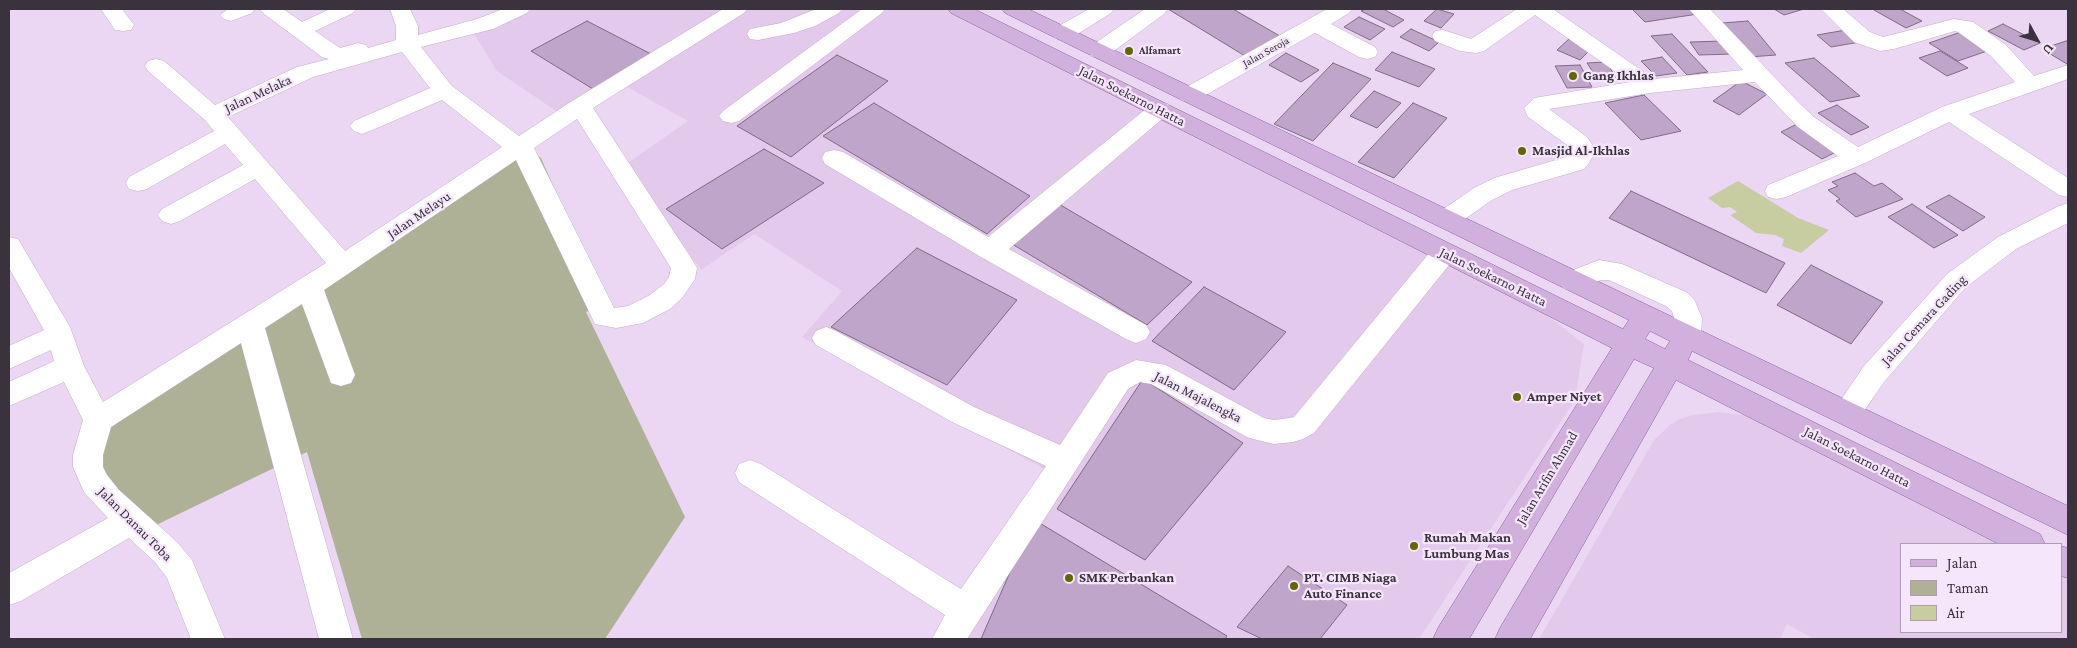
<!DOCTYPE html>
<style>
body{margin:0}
#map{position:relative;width:2077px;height:648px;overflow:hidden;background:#ebd7f3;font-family:"Crimson Pro",serif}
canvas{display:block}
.frame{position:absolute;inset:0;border:10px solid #3a323d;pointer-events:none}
.legend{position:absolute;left:1900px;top:543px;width:162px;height:90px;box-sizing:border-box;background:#f6e6fc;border:1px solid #ab9eb0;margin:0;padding:6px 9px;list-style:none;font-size:15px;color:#3a323d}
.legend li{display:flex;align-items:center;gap:10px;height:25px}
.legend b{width:25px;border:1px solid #ab9eb0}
.north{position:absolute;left:2012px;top:15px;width:50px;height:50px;-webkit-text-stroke:4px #f6e6fc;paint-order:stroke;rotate:129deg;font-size:14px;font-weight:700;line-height:20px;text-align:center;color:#3a323d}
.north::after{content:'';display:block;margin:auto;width:18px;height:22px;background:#3a323d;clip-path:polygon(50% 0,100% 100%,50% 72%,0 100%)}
</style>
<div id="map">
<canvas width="2077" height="648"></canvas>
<div class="frame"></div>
<ul class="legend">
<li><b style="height:6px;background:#d1b0de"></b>Jalan</li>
<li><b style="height:14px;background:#aeb195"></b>Taman</li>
<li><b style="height:14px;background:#c7cca1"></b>Air</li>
</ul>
<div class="north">U</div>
</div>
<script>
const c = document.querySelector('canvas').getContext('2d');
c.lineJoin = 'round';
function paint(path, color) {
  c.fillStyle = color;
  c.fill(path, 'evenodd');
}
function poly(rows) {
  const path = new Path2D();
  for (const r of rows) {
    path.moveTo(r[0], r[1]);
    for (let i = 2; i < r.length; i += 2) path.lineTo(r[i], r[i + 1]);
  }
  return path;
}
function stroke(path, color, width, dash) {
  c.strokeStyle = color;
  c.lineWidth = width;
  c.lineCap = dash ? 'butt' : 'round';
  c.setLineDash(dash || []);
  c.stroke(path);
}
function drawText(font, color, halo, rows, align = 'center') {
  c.font = font + ' "Crimson Pro",serif';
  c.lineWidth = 4.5;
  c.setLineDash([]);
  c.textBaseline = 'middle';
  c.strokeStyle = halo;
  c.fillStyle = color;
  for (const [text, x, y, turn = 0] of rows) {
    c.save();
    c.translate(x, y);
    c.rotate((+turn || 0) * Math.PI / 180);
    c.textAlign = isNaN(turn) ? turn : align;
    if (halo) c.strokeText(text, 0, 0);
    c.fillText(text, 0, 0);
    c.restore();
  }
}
paint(poly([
 [522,9,946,9,1520,294,1584,344,1575,400,1419,639,966,639,1059,477,802,337,842,291,754,234,701,270,626,164,688,121,620,83,565,117,497,71,471,29],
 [1719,412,1750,416,1798,434,2016,544,1901,544,1901,632,2061,632,2061,567,2068,571,2068,639,1814,639,1787,624,1780,639,1539,639,1654,440,1670,425,1680,419,1692,415]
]), '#e3caec');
paint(poly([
 [524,145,541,158,604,303,586,312,685,517,605,639,362,639,307,452,152,527,93,466,103,423]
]), '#aeb195');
paint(poly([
 [1738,181,1798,218,1829,230,1801,253,1782,246,1784,239,1775,235,1756,233,1730,215,1737,212,1730,207,1722,208,1708,198]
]), '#c7cca1');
const building = poly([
 [1168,9,1233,9,1285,39,1250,59,1168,9],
 [1365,9,1383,9,1404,20,1393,27,1361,11,1365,9],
 [1437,9,1454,14,1441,28,1424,21,1437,9],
 [1632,9,1693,9,1698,14,1645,22,1632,9],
 [1774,9,1804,9,1784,15,1774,9],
 [1876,9,1900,9,1922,21,1906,28,1874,10,1876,9],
 [1359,17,1385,29,1370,40,1344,27,1359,17],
 [587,21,651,54,593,89,531,51,587,21],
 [1748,21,1776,55,1749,57,1722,23,1748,21],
 [2003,24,2040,43,2024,50,1988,31,2003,24],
 [1411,29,1439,42,1429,51,1400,37,1411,29],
 [1846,30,1860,42,1831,47,1817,35,1846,30],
 [1961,32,1990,50,1958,61,1929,43,1961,32],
 [1672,34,1708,72,1687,75,1651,36,1672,34],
 [1570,38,1593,47,1580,60,1557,50,1570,38],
 [1724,41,1734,54,1699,55,1690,42,1724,41],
 [2066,41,2068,42,2068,63,2067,64,2042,49,2066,41],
 [1940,51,1968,68,1947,76,1919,58,1940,51],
 [1392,52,1435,69,1419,87,1375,70,1392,52],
 [1286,53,1319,70,1301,82,1269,65,1286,53],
 [837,55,888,81,791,157,737,126,837,55],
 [1662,57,1677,73,1656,76,1641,61,1662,57],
 [1814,58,1860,96,1830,102,1785,63,1814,58],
 [1606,62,1617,79,1598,80,1587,63,1606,62],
 [1333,63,1371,79,1313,141,1274,124,1333,63],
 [1580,65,1592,87,1567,88,1555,66,1580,65],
 [1741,81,1767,94,1739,115,1713,101,1741,81],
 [1374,91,1401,103,1377,128,1350,116,1374,91],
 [1644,95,1681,131,1641,140,1605,103,1644,95],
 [874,103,1030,196,987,234,823,136,874,103],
 [1413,103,1447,118,1394,178,1358,162,1413,103],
 [1837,105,1869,127,1851,135,1818,113,1837,105],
 [1801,122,1842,149,1822,159,1781,132,1801,122],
 [764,149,824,183,722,249,666,209,764,149],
 [1855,173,1874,186,1882,183,1903,199,1856,217,1836,201,1840,199,1828,190,1838,186,1832,182,1855,173],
 [1631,191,1785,263,1766,293,1609,218,1631,191],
 [1949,195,1985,217,1963,231,1926,207,1949,195],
 [1057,203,1192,282,1147,325,1012,244,1057,203],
 [1912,204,1958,235,1934,248,1888,217,1912,204],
 [917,248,1017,300,947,385,831,327,917,248],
 [1811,265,1883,302,1851,344,1777,305,1811,265],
 [1204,287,1286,332,1234,390,1152,341,1204,287],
 [1143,379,1243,443,1145,560,1057,509,1143,379],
 [1033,519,1227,636,1225,639,981,639,1033,519],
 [1288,566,1347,605,1320,639,1262,639,1237,627,1288,566]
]);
paint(building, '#bfa5c9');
stroke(building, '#7e6c85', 1);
const minor = poly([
 [101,9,122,9,134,25,131,30,123,31,115,30,101,9],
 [228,9,255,9,252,13,231,21,224,19,220,15,228,9],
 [260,9,283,9,302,22,330,9,356,9,353,13,315,31,340,48,358,43,366,45,368,48,396,40,396,26,390,9,410,9,418,26,418,35,477,19,503,9,530,9,527,13,493,29,421,47,452,86,519,136,572,101,723,9,747,9,744,13,593,108,693,261,697,268,695,279,682,298,670,309,643,323,616,328,595,324,516,160,324,290,355,375,351,383,341,386,331,383,302,304,265,328,353,639,319,639,241,343,111,427,103,455,103,467,107,475,119,490,177,542,192,560,225,639,191,639,167,578,155,562,129,538,21,601,9,605,9,573,108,518,84,492,73,467,73,455,83,420,64,382,9,406,9,382,54,361,51,350,9,369,9,346,44,330,9,268,9,237,18,239,70,327,84,366,103,402,326,263,255,179,180,221,171,224,162,221,158,215,162,209,243,165,225,144,147,189,138,191,129,189,126,183,129,177,214,131,205,120,148,71,145,66,148,61,156,59,164,61,215,105,297,67,329,59,322,57,263,13,260,9],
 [402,52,430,88,354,121,350,126,354,131,362,134,370,131,442,100,502,147,345,251,228,117,313,77,402,52],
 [577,119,671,268,669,277,664,284,650,295,628,306,614,308,534,148,577,119],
 [816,9,842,9,839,13,815,26,794,33,758,40,750,39,747,34,750,29,781,23,816,9],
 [862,9,885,9,882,13,739,121,731,123,723,121,719,116,723,111,862,9],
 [1089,9,1114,9,1111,13,1071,38,1063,39,1055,38,1052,33,1055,28,1089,9],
 [1145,9,1167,10,1164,14,1107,56,1099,58,1091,56,1088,51,1091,46,1145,9],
 [1327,9,1352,9,1349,13,1331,24,1375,47,1378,52,1375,57,1367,59,1359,57,1315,33,1197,100,1189,102,1181,100,1178,95,1181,90,1327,9],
 [1517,9,1553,9,1654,79,1743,70,1689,9,1710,9,1798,102,1814,117,1858,147,1942,107,2015,82,1990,55,1958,32,1955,31,1894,49,1880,51,1854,42,1821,9,1843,9,1870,32,1883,37,1954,19,1973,22,2006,45,2034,76,2068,65,2068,79,1969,114,2068,178,2068,197,2059,195,1949,122,1865,163,1786,197,1777,199,1768,197,1765,191,1768,185,1838,156,1798,127,1755,82,1650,93,1549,109,1587,137,1596,150,1589,163,1584,169,1512,190,1492,200,1456,225,1447,228,1438,225,1434,219,1438,213,1474,188,1494,178,1566,157,1571,153,1572,150,1570,147,1528,117,1524,108,1534,98,1630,82,1535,15,1484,51,1476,53,1460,51,1435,41,1432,36,1435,31,1443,30,1471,39,1517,9],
 [1160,102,1168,104,1172,109,1168,114,1009,249,1146,325,1150,332,1146,339,1136,343,1126,339,981,257,825,164,822,158,825,152,834,150,843,152,988,237,1152,104,1160,102],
 [2068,203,2068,223,2016,249,1965,288,1884,382,1857,421,1847,425,1837,421,1832,413,1864,366,1947,274,1998,237,2059,206,2068,203],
 [1444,244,1453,246,1457,253,1453,260,1314,433,1303,439,1293,442,1274,444,1257,440,1247,437,1151,384,1140,382,1128,389,967,639,932,639,945,615,739,482,735,473,739,464,750,460,761,464,961,589,1046,466,954,423,816,345,812,338,816,331,826,327,836,331,974,407,1060,445,1108,373,1136,360,1166,365,1264,418,1274,420,1290,418,1294,417,1435,246,1444,244],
 [1599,260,1622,264,1686,292,1694,299,1702,318,1701,337,1697,344,1687,348,1677,344,1673,337,1674,318,1672,311,1666,306,1609,280,1601,280,1572,291,1563,288,1559,281,1563,274,1599,260]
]);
const major = poly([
 [948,9,974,9,1623,329,1629,320,1005,13,1002,9,1028,9,2068,506,2068,535,1692,351,1688,360,2040,534,2045,544,1999,544,1676,380,1530,639,1495,639,1500,628,1654,368,1634,359,1469,639,1433,639,1438,628,1612,348,951,13,948,9],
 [1650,331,1670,341,1665,349,1645,339,1650,331],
 [2061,546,2068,548,2068,578,2061,576,2061,546]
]);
stroke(minor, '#c0adc7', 1);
stroke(major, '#896297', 1);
paint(minor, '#fff');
paint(major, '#d1b0de');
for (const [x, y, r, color] of [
 [1129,51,5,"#616602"],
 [1573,76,5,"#616602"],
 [1522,151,5,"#616602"],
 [1517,397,5,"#616602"],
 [1414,546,5,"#616602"],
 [1069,578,5,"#616602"],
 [1294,586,5,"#616602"]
]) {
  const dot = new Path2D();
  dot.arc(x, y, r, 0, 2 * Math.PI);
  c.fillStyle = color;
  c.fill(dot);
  stroke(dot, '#f6e6fc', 2);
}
drawText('bold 11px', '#3a323d', '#f6e6fc', [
 ["Alfamart",1139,51]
], 'left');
drawText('11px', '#3a323d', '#f6e6fc', [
 ["Jalan Seroja",1266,52,-29]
]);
drawText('bold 14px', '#3a323d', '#f6e6fc', [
 ["Gang Ikhlas",1583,76],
 ["Masjid Al-Ikhlas",1532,151],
 ["Amper Niyet",1527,397],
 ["Rumah Makan",1424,538],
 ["Lumbung Mas",1424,554],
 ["SMK Perbankan",1079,578],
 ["PT. CIMB Niaga",1304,578],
 ["Auto Finance",1304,594]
], 'left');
drawText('14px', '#3a323d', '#f6e6fc', [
 ["Jalan Melaka",258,94,-25],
 ["Jalan Soekarno Hatta",1132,96,27],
 ["Jalan Melayu",419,215,-34],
 ["Jalan Soekarno Hatta",1493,277,26],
 ["Jalan Cemara Gading",1924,320,-47],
 ["Jalan Majalengka",1198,397,27],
 ["Jalan Soekarno Hatta",1857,457,27],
 ["Jalan Arifin Ahmad",1547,478,-59],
 ["Jalan Danau Toba",135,524,45]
]);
</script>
